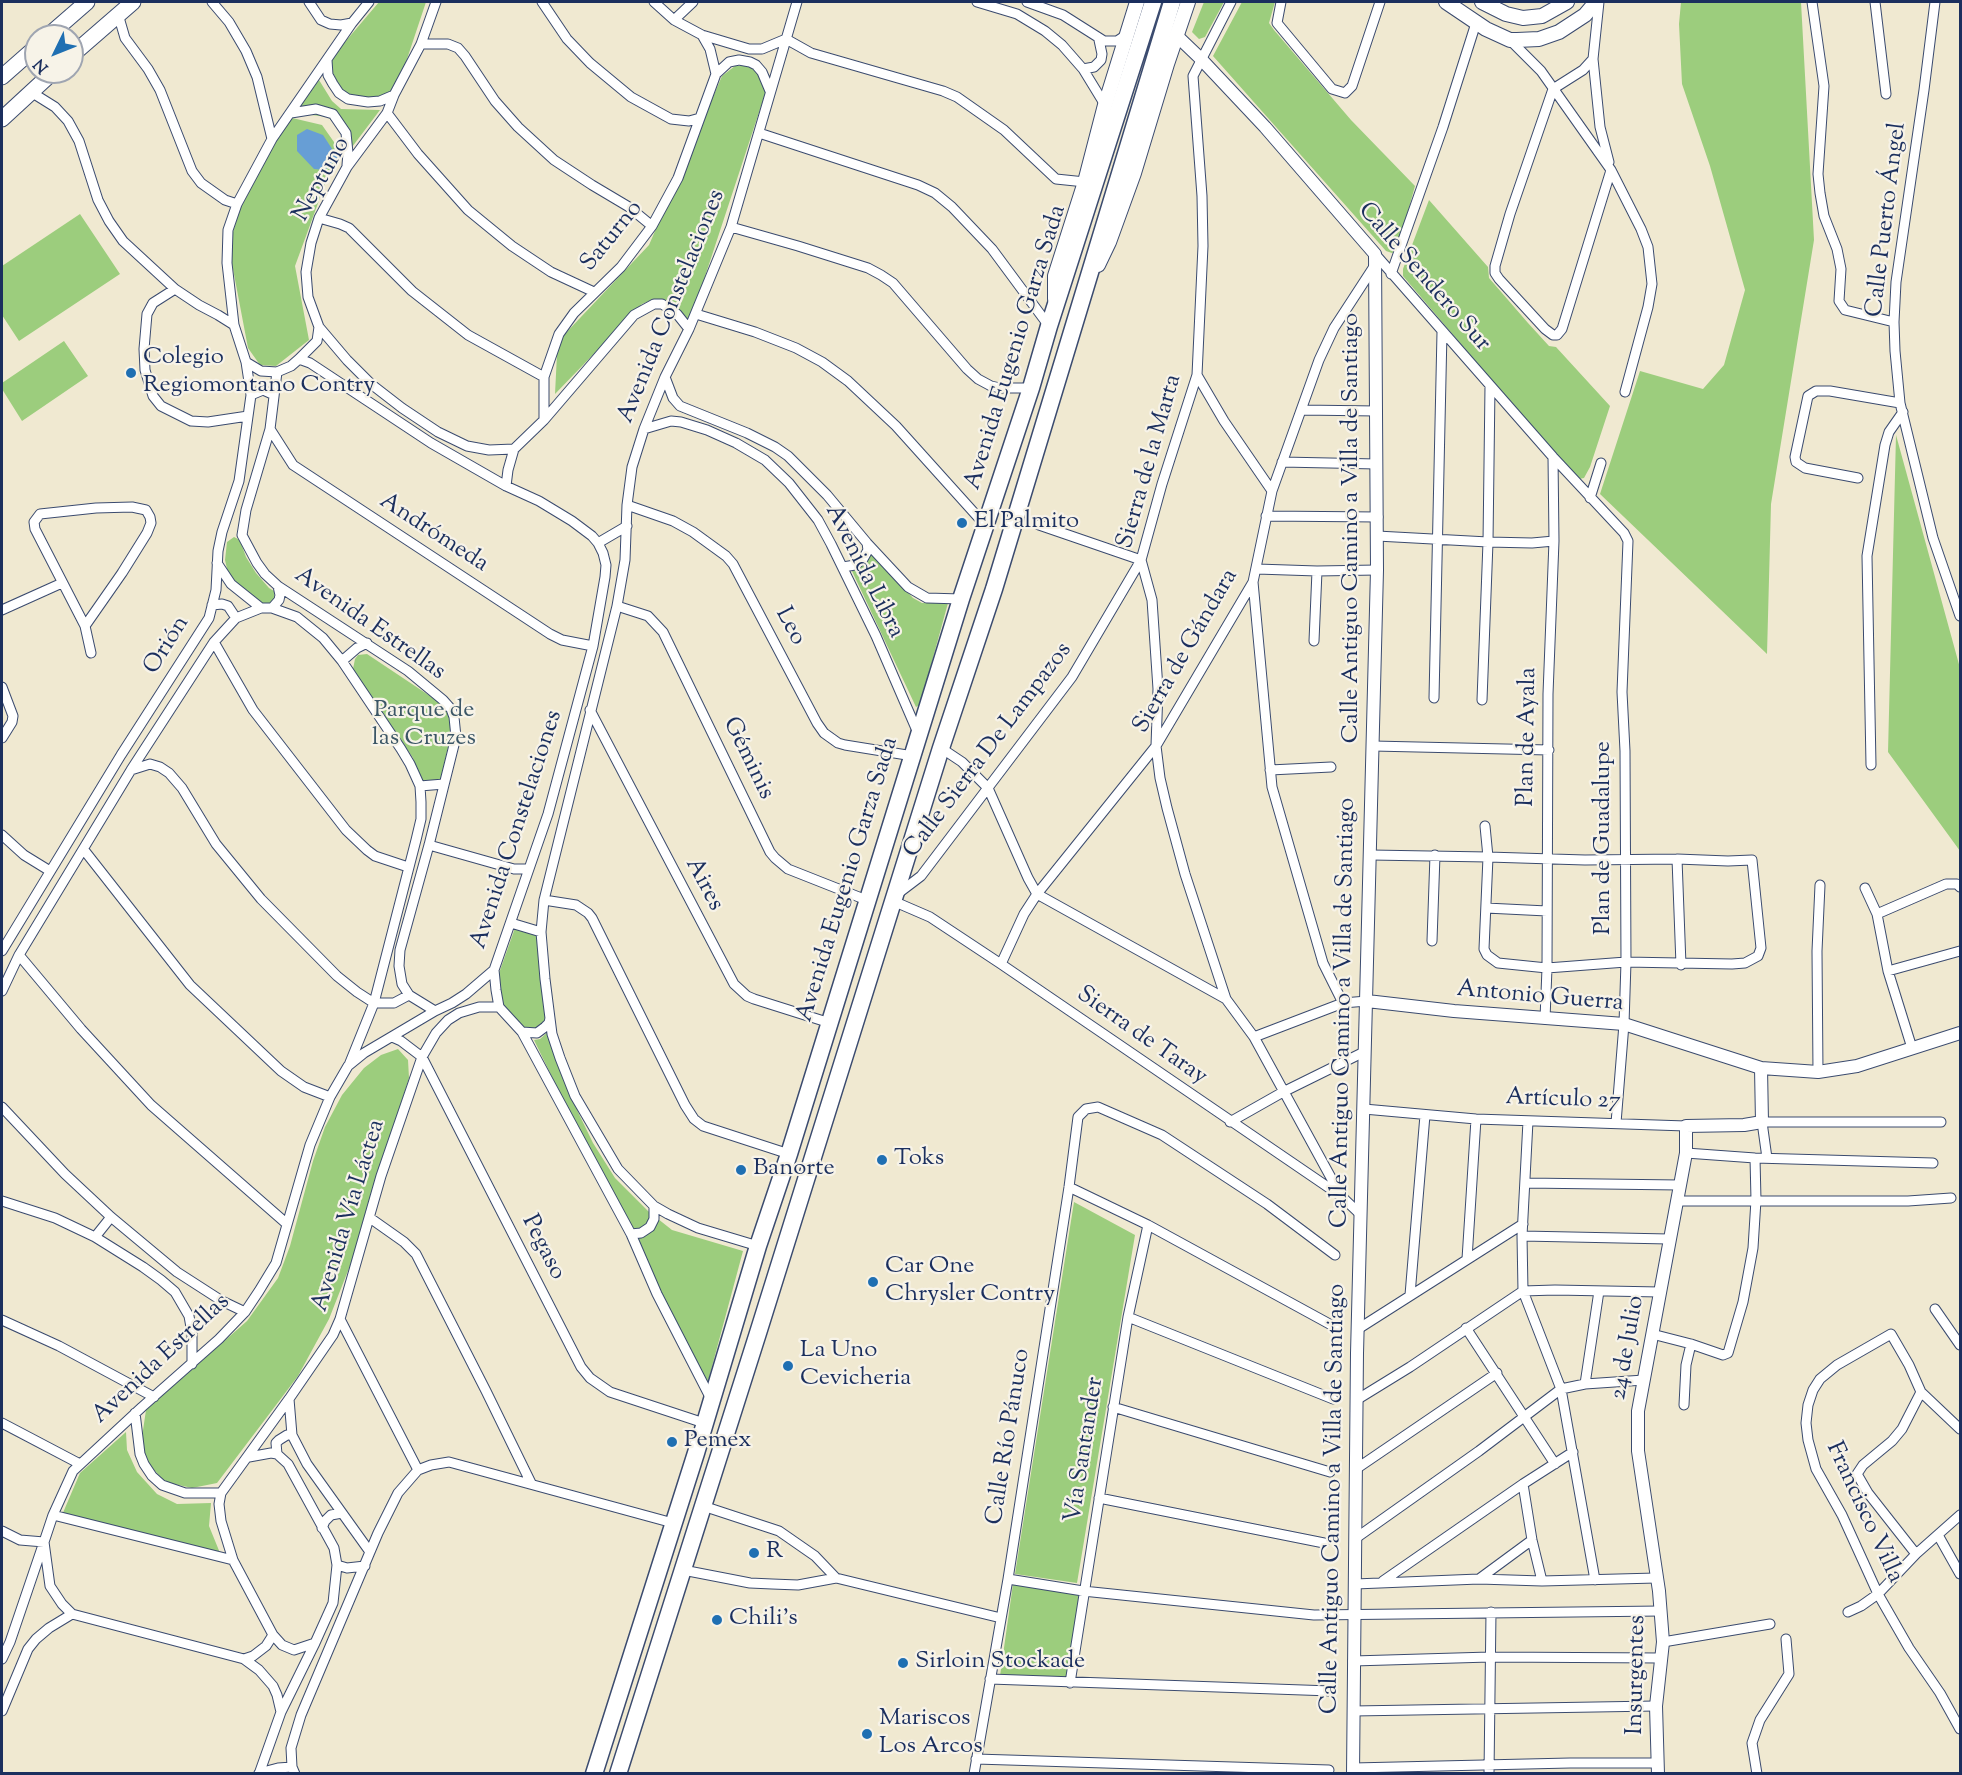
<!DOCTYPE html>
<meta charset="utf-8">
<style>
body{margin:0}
#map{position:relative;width:1962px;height:1775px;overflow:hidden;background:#f0e9d1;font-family:"Sorts Mill Goudy",serif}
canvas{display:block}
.frame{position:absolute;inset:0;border:3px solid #1b2f5e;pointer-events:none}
.north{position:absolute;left:24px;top:24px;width:60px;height:60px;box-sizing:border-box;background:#f7f3e8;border:2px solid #9fa5b1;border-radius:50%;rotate:227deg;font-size:16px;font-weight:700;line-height:24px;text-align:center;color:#1b2f5e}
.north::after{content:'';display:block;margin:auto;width:21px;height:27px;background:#1f6fb2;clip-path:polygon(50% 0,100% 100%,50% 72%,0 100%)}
</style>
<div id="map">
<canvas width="1962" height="1775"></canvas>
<div class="frame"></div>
<div class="north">N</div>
</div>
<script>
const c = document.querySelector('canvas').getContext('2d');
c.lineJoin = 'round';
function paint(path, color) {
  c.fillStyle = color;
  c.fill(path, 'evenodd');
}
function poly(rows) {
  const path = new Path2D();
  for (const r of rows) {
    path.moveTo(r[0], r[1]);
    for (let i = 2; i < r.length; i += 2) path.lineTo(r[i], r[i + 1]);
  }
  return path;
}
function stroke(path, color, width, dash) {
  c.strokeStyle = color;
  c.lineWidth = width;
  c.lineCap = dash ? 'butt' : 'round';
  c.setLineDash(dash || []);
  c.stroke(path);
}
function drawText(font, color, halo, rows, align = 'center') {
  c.font = font + ' "Sorts Mill Goudy",serif';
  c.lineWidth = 4.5;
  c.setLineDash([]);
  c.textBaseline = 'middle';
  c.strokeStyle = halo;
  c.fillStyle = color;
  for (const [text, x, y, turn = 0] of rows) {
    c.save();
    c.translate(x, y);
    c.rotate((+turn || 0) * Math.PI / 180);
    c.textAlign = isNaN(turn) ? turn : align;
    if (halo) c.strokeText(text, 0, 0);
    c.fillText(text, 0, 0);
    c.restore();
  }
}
paint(poly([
 [379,2,426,2,393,101,368,107,346,101,328,62],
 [1204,2,1224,2,1205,37,1199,39,1192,32],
 [1242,2,1275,2,1269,23,1274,30,1351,120,1415,186,1397,251,1392,253,1386,251,1213,56],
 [1681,2,1801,2,1814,240,1771,504,1767,654,1600,494,1640,371,1703,389,1724,365,1745,290,1710,166,1682,84,1679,24],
 [735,66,750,66,758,70,767,88,689,325,674,306,661,299,654,299,642,304,555,394,557,354,563,336,649,245,722,76],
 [319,80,332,101,341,109,380,110,349,151,345,135,328,117,295,113],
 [288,117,322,125,341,152,328,176,295,266,309,340,276,366,260,365,248,348,229,248,238,213],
 [1429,200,1488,267,1489,278,1528,323,1549,346,1556,347,1610,406,1590,467,1584,478,1579,479,1511,403,1403,276,1403,269],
 [80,214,120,274,19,341,2,315,2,266],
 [64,341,88,376,22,421,2,389,2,383],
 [1896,435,1960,668,1960,851,1888,752],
 [234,537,240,540,246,557,256,573,269,588,274,591,275,599,269,606,264,606,235,585,228,573,225,560,227,542],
 [870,551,913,598,922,603,948,603,920,705,916,707,851,569],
 [367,654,442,704,449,712,452,729,441,779,437,781,424,784,417,774,413,758,353,669,355,659,358,655],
 [515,928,539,936,546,1019,541,1028,523,1031,501,1003,498,976],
 [550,1030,578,1112,593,1143,615,1178,648,1211,672,1230,743,1251,707,1385,658,1295,534,1040,540,1039],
 [398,1049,408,1060,409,1078,353,1258,329,1319,298,1376,217,1483,192,1488,165,1482,145,1460,142,1437,146,1410,247,1321,278,1278,290,1246,313,1161,325,1127,342,1095,364,1068,381,1055],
 [1074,1202,1135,1235,1077,1583,1015,1574],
 [126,1432,127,1450,137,1472,157,1494,177,1504,211,1503,209,1526,220,1553,62,1515,80,1473],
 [1013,1584,1079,1593,1068,1681,1000,1676]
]), '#9ccd7d');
paint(poly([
 [307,129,323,135,338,158,325,170,314,169,297,151,297,135]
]), '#679ed5');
const minor = poly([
 [212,2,229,22,246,51,257,77,272,139],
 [309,2,321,20,330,24,341,25,352,23],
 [542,2,567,39,590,63,631,97,671,119,689,121,700,118],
 [654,2,674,20,702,35,749,49,762,49,786,39,811,53,943,91,957,97,1004,130,1056,179,1085,182],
 [977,2,1017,14,1045,31,1062,45,1083,69,1105,105],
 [1027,2,1063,15,1104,41,1117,41,1128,34],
 [1231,2,1193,76,1202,196,1203,246,1197,375,1162,484,1141,560,1152,600,1158,689,1156,746,1160,778,1167,808,1185,874,1226,999,1254,1037,1341,1196],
 [1281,2,1277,23,1332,89,1345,93,1352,86,1380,2],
 [1599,2,1593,59,1600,127,1609,162],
 [1812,2,1824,86,1818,174,1820,193,1824,216,1837,249,1841,269,1839,301,1845,310,1894,322],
 [1875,2,1886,94],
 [1935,2,1924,90,1896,282,1894,322,1895,351,1900,403,1933,538,1960,616],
 [118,14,125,38,148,69,160,90,192,171,201,183,225,200,237,204],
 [674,20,693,2],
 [702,35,710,49,716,74],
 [1510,40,1541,71,1611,170,1641,229,1648,247,1652,284,1648,307,1625,392],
 [421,44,448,44,458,48,465,56,495,101,518,127,554,160,592,185,629,207,652,226],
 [1593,59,1583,70,1553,89,1510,214,1495,266,1495,273,1499,279,1545,329,1553,335,1557,335,1562,329,1611,170],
 [327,60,328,75,333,84,339,93,348,99,368,102,380,101,394,95],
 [1083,69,1094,67,1101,60,1102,54,1099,40],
 [31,92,55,107,68,121,79,141,98,200,109,221,123,241,175,289,199,305,218,315,234,325],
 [291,113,316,109,333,114,346,133,348,153,347,165],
 [387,113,418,154,468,210,512,246,551,272,594,292],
 [759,133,918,185,935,193,952,207,992,249,1049,326],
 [319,218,340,224,349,228,412,291,468,335,544,377],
 [731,227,798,246,868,268,881,275,893,283,967,369,978,379,991,386,1000,388,1031,388],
 [1375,254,1553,457,1624,533,1628,541,1622,692,1625,751,1626,962,1624,1024,1616,1123],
 [1391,274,1443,127,1476,23],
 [175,289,153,303,147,314,144,349,145,370,153,396,161,406,191,421,208,422,248,416],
 [696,314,755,332,796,348,822,362,848,381,896,426,986,526],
 [319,327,347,360,371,384,402,408,438,432,467,446,489,450,514,449],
 [299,359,310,363,431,443,506,486,539,501,572,521,592,536,598,543,603,553,606,565,605,577,593,646,548,814,494,970,496,990,499,1007,522,1032,631,1234,657,1294,711,1399],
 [246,362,261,371,277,372,291,366,299,359,317,341,319,327,308,297,306,272,311,243,319,218,347,167,387,113,394,95,421,44,436,2],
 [1197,375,1224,421,1272,491],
 [665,377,673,398,680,406,747,433,775,447,788,456,827,495,867,543,908,587,927,598,961,599],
 [251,395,263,390,274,395],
 [1301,410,1377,411],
 [544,420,544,377,559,334,574,313,621,267,652,226,678,178,716,74,729,62,739,60,750,62,756,65,762,72,770,91],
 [270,429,293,465,550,634,562,640,593,646],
 [644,429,671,421,681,422,707,430,736,443,765,460,789,483,818,520,831,544,876,636,918,733],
 [1282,462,1377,464],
 [1858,478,1805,468,1796,462,1795,457,1808,396,1816,391,1830,391,1900,403],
 [506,486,508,470,514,449,544,420,634,315,654,304,662,304,677,314,689,329],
 [1590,498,1601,463],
 [627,505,673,521,693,532,726,556,733,564,817,723,824,733,838,743,845,745,913,756],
 [1266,516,1378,517],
 [1039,525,1141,560],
 [242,535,257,563,265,574,278,586,408,671,443,700,451,709,454,717,456,737,429,845,400,950,399,966,402,984,409,995,435,1011],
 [242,535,246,510,270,429,277,372],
 [1377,536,1488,542,1532,543,1554,541],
 [598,543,627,526],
 [217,563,231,584,261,608],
 [843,567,855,565,863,559,868,550,867,543],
 [1257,569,1317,571,1377,570],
 [1253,582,1272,787,1323,963,1343,1003],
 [212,605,222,604,228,606,236,618],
 [617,606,648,616,663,632,770,852,775,858,788,869,869,901],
 [272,608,279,600,280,595,278,586],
 [2,610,62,583],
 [85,626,122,573,147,533,151,523,150,517,146,510,132,507,96,508,40,514,34,522,35,529,85,626,91,653],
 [1314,641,1317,571],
 [214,642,253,710,346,830,367,850,375,856,408,867],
 [342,661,357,648,367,643],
 [2,687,13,716,12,722,2,738],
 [1434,698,1442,332],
 [1482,700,1488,542,1490,386],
 [590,710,734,984,747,996,754,999,830,1023],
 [1373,746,1549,750],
 [941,748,962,762,988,788,1028,878,1037,894,1226,999],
 [1871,765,1867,556,1885,445,1889,432,1903,412],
 [131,770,150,764,160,767,169,773,182,788,216,844,261,899,337,976,357,992,374,1003,394,1003,409,995],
 [1270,770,1331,767],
 [420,786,444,784],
 [2,835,24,855,50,871],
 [429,845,514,869,529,869],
 [84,850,190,985,281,1071,304,1087,330,1097],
 [1371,855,1488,857,1585,860,1677,859,1728,861,1752,860,1761,948,1758,956,1745,963,1732,964,1626,962,1547,968,1498,963,1487,955,1484,949,1488,857,1485,826],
 [1677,859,1681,965],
 [1865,888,1877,914,1888,971,1912,1048],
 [896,895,921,876,1072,677,1141,560],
 [544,900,576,905,588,913,592,918,685,1105,694,1119,703,1126,789,1154],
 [893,901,930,917,1001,964,1341,1196,1360,1214],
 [1486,908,1547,911],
 [1877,914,1946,884,1957,884,1960,887],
 [511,923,541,932],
 [1432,941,1435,855],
 [2,951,121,755,209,618,216,590,218,551,222,532,239,481,251,395,246,362,234,325,227,263,228,230,237,204,272,139,352,23,369,2],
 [19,955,81,1029,151,1105,287,1224],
 [1001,964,1024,914,1037,894,1156,746,1253,582,1272,491,1319,360,1334,328,1375,265],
 [1888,971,1960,951],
 [2,991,19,955,131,770,214,642,236,618,261,608,272,608,297,617,323,638,342,661,401,749,410,764,420,786,421,802,421,819,416,840,374,1003,349,1065],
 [1545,1019,1547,968,1548,694,1554,541,1553,457],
 [522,1032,537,1033,545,1027,549,1023,550,1018],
 [392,1037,401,1041,422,1057,581,1367,590,1378,610,1392,704,1423],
 [1254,1037,1343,1003,1367,1001],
 [1818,1072,1817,951,1820,885],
 [2,1107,65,1174,111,1217,177,1272,222,1301,245,1312],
 [1364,1109,1476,1119,1686,1126],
 [1528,1121,1522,1236,1523,1291,1561,1389,1595,1580],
 [1230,1122,1283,1092,1364,1052],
 [1686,1153,1755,1158,1933,1163],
 [1767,1158,1762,1122,1941,1122],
 [1526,1183,1679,1185],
 [1069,1187,1148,1225,1335,1327],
 [2,1201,55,1218,95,1237,143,1267,161,1280,175,1292,189,1316,192,1333,192,1364],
 [1677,1201,1908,1201,1951,1198],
 [370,1218,404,1242,416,1254,486,1391,531,1483],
 [631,1234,641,1233,650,1227,654,1219,654,1206],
 [1522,1236,1669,1239],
 [95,1237,111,1217],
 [758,1246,698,1228,668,1214,654,1206,618,1169,575,1096,560,1058,552,1034,545,979,541,932,544,900,617,606,625,560,627,505,632,467,644,429,665,377,689,329,731,227,797,2],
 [1467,1259,1476,1119],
 [1410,1295,1425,1115],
 [1935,1309,1960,1345],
 [1128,1317,1333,1399],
 [340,1319,418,1470],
 [2,1320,59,1346,154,1397],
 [1466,1328,1555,1464],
 [1358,1329,1523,1224],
 [1652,1334,1691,1344,1723,1355,1728,1353,1743,1302,1753,1248,1756,1200,1755,1158],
 [1585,1384,1599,1291],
 [1921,1392,1960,1429],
 [289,1399,292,1435,307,1464,370,1552],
 [1358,1399,1410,1367,1523,1291,1555,1290,1660,1292],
 [1684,1405,1686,1365,1691,1344],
 [1113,1407,1330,1472],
 [135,1413,140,1454,144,1464,152,1476,162,1485,185,1493,221,1493],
 [2,1423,80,1464],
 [277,1454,276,1443,279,1440,287,1435,292,1435],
 [249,1457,271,1453,277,1454,288,1464,334,1548,337,1565,333,1603,315,1643,281,1712,259,1774],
 [1356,1469,1497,1373],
 [1523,1484,1532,1540,1542,1581],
 [1099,1498,1324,1543],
 [703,1506,779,1531,815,1556,836,1578],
 [53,1515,233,1560],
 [322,1528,325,1521,331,1515,342,1513],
 [2,1531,20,1540,44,1542,10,1642,2,1659],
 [1938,1535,1960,1574],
 [1356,1538,1479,1451,1561,1389,1585,1384,1644,1380],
 [1916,1554,1868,1493,1857,1474,1863,1465,1892,1441,1902,1429,1921,1392,1909,1365,1891,1334,1837,1365,1820,1379,1813,1390,1808,1405,1806,1423,1808,1440,1816,1469,1842,1515,1878,1594,1909,1648,1940,1693,1960,1729],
 [337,1565,347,1568,365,1566],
 [683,1570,750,1583,772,1584,798,1585,836,1578,1001,1618],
 [1008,1579,1083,1591,1314,1615,1661,1611],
 [1479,1579,1532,1540],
 [1383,1581,1523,1484,1573,1452],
 [1355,1584,1479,1579,1542,1581,1656,1578],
 [1848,1612,1861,1606,1878,1594,1916,1554,1960,1515],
 [1663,1642,1770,1624],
 [315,1643,294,1650,282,1645,273,1635,233,1560,221,1521,219,1504,221,1493,289,1399,333,1335,340,1319,381,1176,422,1057,436,1033,448,1020,459,1013,479,1007,499,1007],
 [244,1659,253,1656,266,1646,273,1635],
 [1353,1661,1490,1657,1661,1658],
 [990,1679,1331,1691],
 [1070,1683,1128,1317,1148,1225],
 [2,1711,28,1649,36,1639,49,1628,72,1614],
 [1353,1711,1656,1706],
 [281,1712,277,1695,273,1686,259,1670,244,1659,72,1614,62,1604,50,1586,44,1542,53,1515,73,1471,142,1407,219,1339,245,1312,259,1291,276,1263,310,1145,330,1097,348,1066,364,1053,435,1011,452,1003,466,994,494,970],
 [976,1759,1329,1770],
 [1353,1768,1570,1763,1658,1763],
 [259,1773,278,1768,292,1767],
 [295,1774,292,1767,291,1748,301,1715,378,1533,398,1493,418,1470,431,1465,449,1462,673,1523],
 [974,1774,1008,1579,1069,1187,1078,1117,1086,1109,1098,1107,1162,1135,1267,1204,1335,1255],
 [1489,1774,1491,1612],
 [1757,1774,1752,1743,1760,1720,1789,1674,1786,1639]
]);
const tertiary = poly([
 [1177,36,1201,59,1265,127,1375,254,1377,570,1357,1353,1353,1774],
 [1367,1001,1454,1011,1624,1024,1761,1068,1804,1071,1818,1072,1857,1066,1960,1033],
 [1658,1774,1656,1706,1663,1642,1659,1591,1638,1451,1638,1411,1686,1153,1686,1126,1744,1125,1762,1122,1761,1068]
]);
const secondary = poly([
 [1446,2,1486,29,1510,40,1517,40,1539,39,1559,32,1585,15,1596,2],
 [1482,2,1506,14,1523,18,1542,16,1567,2],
 [1098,265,1109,242,1134,173,1167,64,1188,2],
 [1055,299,1055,276,1085,182,1105,105,1137,2]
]);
const primary = poly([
 [48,36,87,2],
 [72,55,133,2],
 [2,77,36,47],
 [2,119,53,72]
]);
const trunk = poly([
 [594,1774,696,1453,758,1246,789,1154,961,599,1031,388,1049,326,1153,2],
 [618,1774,758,1333,941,748,994,589,1172,2]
]);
stroke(minor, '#3b4b6f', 11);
stroke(tertiary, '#3b4b6f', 14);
stroke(secondary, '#3b4b6f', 16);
stroke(primary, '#3b4b6f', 17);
stroke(trunk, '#3b4b6f', 19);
stroke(minor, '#fff', 9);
stroke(tertiary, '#fff', 12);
stroke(secondary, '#fff', 14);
stroke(primary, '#fff', 15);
stroke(trunk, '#fff', 16);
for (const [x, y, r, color] of [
 [131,373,6,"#1f6fb2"],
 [962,523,6,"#1f6fb2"],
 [882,1160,6,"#1f6fb2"],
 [741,1170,6,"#1f6fb2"],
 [873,1282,6,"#1f6fb2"],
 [788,1366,6,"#1f6fb2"],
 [672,1442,6,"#1f6fb2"],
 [754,1553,6,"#1f6fb2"],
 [717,1620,6,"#1f6fb2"],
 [903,1663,6,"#1f6fb2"],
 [867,1734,6,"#1f6fb2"]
]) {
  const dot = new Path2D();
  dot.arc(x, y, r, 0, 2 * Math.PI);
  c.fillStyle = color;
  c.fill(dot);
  stroke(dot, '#f7f3e8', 2);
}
drawText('24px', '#1b2f5e', '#f7f3e8', [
 ["Neptuno",323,180,-61],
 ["Calle Puerto Ángel",1888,220,-83],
 ["Saturno",613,237,-51],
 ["Calle Sendero Sur",1423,278,49],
 ["Avenida Constelaciones",673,307,-68],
 ["Avenida Eugenio Garza Sada",1017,348,-73],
 ["Sierra de la Marta",1151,462,-74],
 ["Calle Antiguo Camino a Villa de Santiago",1353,528,-90],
 ["Andrómeda",433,534,33],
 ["Avenida Libra",863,572,63],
 ["Avenida Estrellas",369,625,35],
 ["Leo",789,627,62],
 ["Orión",168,646,-58],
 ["Sierra de Gándara",1187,652,-60],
 ["Plan de Ayala",1529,737,-89],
 ["Calle Sierra De Lampazos",989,751,-53],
 ["Géminis",747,759,64],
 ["Avenida Constelaciones",518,830,-72],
 ["Plan de Guadalupe",1605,838,-90],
 ["Avenida Eugenio Garza Sada",849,880,-73],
 ["Aires",703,885,62],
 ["Antonio Guerra",1540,998,5],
 ["Calle Antiguo Camino a Villa de Santiago",1345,1013,-89],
 ["Sierra de Taray",1141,1037,35],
 ["Artículo 27",1563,1101,2],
 ["Avenida Vía Láctea",350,1216,-73],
 ["Pegaso",542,1248,63],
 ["24 de Julio",1629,1348,-80],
 ["Avenida Estrellas",162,1360,-43],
 ["Calle Río Pánuco",1010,1437,-81],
 ["Vía Santander",1086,1450,-81],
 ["Calle Antiguo Camino a Villa de Santiago",1335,1499,-89],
 ["Francisco Villa",1863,1513,65],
 ["Insurgentes",1638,1675,-89]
]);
drawText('24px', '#1b2f5e', '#f7f3e8', [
 ["Colegio",143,359],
 ["Regiomontano Contry",143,387],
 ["El Palmito",974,523],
 ["Toks",894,1160],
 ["Banorte",753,1170],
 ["Car One",885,1268],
 ["Chrysler Contry",885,1296],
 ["La Uno",800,1352],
 ["Cevicheria",800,1380],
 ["Pemex",684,1442],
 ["R",766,1553],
 ["Chili's",729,1620],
 ["Sirloin Stockade",915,1663],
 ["Mariscos",879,1720],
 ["Los Arcos",879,1748]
], 'left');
drawText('24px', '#3b5666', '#f7f3e8', [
 ["Parque de",424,712],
 ["las Cruzes",424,740]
]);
</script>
